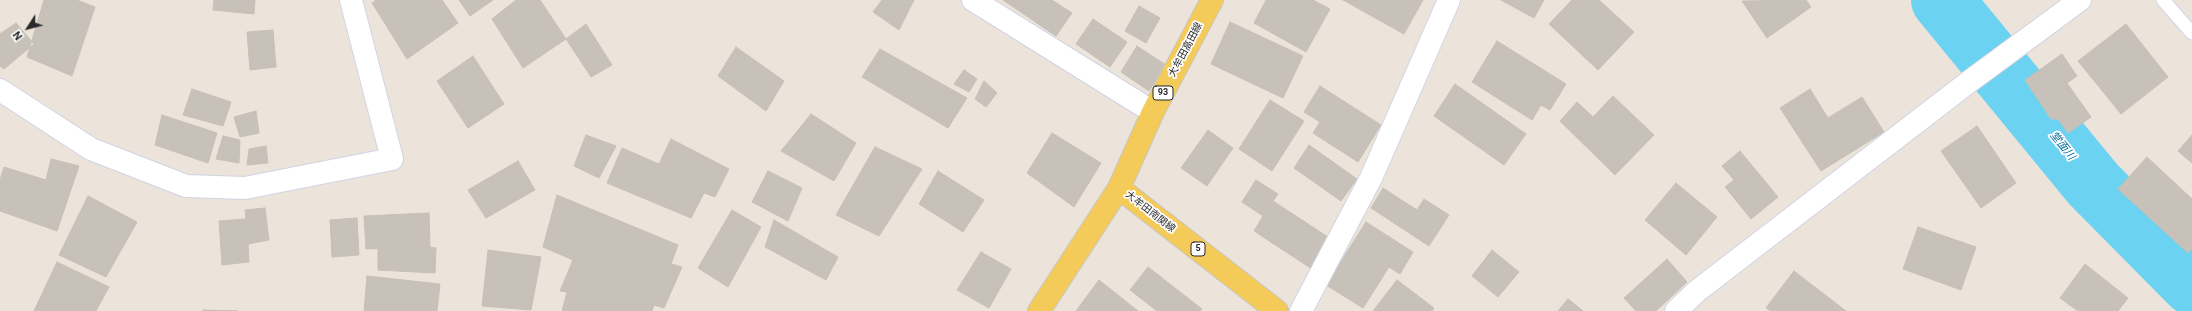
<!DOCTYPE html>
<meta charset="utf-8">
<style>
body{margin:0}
#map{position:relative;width:2192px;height:311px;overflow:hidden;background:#ece4db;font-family:Roboto,sans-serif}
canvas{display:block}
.north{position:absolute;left:8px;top:8px;width:40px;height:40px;-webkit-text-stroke:3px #fff;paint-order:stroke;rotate:234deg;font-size:11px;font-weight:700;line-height:16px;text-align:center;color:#292929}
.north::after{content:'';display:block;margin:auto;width:14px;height:18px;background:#292929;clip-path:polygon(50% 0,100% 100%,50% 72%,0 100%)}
</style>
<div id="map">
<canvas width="2192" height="311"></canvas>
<div class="north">N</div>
</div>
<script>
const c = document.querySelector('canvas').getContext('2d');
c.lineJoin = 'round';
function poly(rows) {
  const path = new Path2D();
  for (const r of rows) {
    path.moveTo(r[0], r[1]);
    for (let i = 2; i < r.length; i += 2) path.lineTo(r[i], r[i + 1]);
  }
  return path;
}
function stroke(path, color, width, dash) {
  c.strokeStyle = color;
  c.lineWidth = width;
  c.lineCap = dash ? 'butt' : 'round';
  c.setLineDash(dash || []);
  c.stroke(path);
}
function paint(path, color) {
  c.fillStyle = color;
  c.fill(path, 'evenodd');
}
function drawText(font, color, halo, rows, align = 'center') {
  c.font = font + ' Roboto,"Noto Sans JP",sans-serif';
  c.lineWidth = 3.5;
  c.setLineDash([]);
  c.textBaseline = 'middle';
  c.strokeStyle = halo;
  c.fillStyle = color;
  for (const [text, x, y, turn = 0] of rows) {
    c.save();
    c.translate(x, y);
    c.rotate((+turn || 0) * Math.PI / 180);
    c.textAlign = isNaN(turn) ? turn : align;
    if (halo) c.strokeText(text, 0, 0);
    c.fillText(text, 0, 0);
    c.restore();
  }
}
stroke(poly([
 [1942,0,2093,184,2192,284]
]), '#6bd2f1', 62);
const building = poly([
 [44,0,77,0,95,7,72,76,27,57,44,0],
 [214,0,255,0,254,14,213,10,214,0],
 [376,0,442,0,458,23,407,59,372,3,376,0],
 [459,0,493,0,470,16,459,0],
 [516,0,540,0,566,39,523,68,492,19,516,0],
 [882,0,914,0,899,30,873,12,882,0],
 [1003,0,1052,0,1072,13,1056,36,1003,0],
 [1266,0,1313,0,1330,9,1306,52,1254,23,1266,0],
 [1343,0,1423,0,1404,34,1343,0],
 [1501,0,1544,0,1534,18,1501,0],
 [1572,0,1599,0,1634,32,1598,70,1549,24,1572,0],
 [1806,0,1811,7,1767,38,1742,1,1806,0],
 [1139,6,1160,18,1146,43,1125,31,1139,6],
 [1093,19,1127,42,1110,67,1076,44,1093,19],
 [1230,22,1303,56,1283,98,1211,64,1230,22],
 [16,23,34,44,4,69,0,66,0,34,16,23],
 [586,24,612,65,591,77,566,39,586,24],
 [2126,24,2168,77,2121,114,2078,61,2126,24],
 [273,30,276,67,250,70,247,32,273,30],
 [1497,41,1566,84,1550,110,1541,105,1532,120,1472,82,1497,41],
 [1137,46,1166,65,1149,91,1121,72,1137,46],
 [736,47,784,81,766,111,718,76,736,47],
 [880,49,967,98,948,128,862,77,880,49],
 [2062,54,2077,76,2067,83,2091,117,2068,133,2058,119,2051,119,2025,80,2062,54],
 [473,56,504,104,468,128,437,81,473,56],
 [964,70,977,79,969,92,954,84,964,70],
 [984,81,997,93,986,107,975,99,984,81],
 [1455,84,1526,134,1504,165,1434,116,1455,84],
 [1320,86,1381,125,1358,162,1313,133,1320,122,1304,112,1320,86],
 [192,89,231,102,223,126,183,115,192,89],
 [1810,89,1828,118,1862,97,1884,132,1821,171,1780,108,1810,89],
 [1613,96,1654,135,1615,175,1560,121,1577,102,1593,117,1613,96],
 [1270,100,1304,121,1272,171,1239,149,1270,100],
 [256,111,259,133,240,137,234,117,256,111],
 [811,114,856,143,834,181,781,151,811,114],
 [162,115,217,133,208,163,155,145,162,115],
 [1977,126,2016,183,1981,208,1941,151,1977,126],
 [1208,130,1233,148,1207,186,1181,168,1208,130],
 [1052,133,1101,163,1074,207,1027,173,1052,133],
 [586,135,616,146,599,178,574,166,586,135],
 [2192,135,2192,163,2178,151,2192,135],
 [223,136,240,140,239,163,216,159,223,136],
 [671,139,729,169,715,197,704,193,691,218,607,183,622,148,659,164,671,139],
 [1309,145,1357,179,1341,201,1294,168,1309,145],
 [266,146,268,163,247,165,249,149,266,146],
 [875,147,922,169,879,236,836,215,875,147],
 [1740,151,1778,197,1751,219,1725,187,1734,180,1722,166,1740,151],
 [2147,157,2192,199,2192,248,2188,253,2118,189,2147,157],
 [51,159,79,166,57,231,0,211,0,180,4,167,46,180,51,159],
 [518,161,535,190,486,218,468,190,518,161],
 [768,171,802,188,788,221,752,202,768,171],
 [938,171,984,200,963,232,919,204,938,171],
 [1256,180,1278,194,1273,201,1331,239,1312,269,1254,231,1263,216,1242,202,1256,180],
 [1676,183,1717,217,1686,255,1645,220,1676,183],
 [1383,188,1417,210,1424,199,1449,215,1429,246,1371,208,1383,188],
 [557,195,678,245,671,264,682,267,664,308,654,305,652,311,562,311,567,292,560,291,573,260,543,247,557,195],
 [88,196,137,222,106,277,59,255,88,196],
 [265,208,269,240,248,244,249,262,222,265,219,221,246,219,245,210,265,208],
 [732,210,761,227,728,287,698,268,732,210],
 [429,213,430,247,366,249,364,216,429,213],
 [357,218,359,255,332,257,330,220,357,218],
 [774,220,838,257,826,280,765,247,774,220],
 [1366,222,1413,252,1400,274,1389,267,1363,308,1326,285,1366,222],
 [1918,227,1976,247,1961,290,1903,269,1918,227],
 [430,247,436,248,435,273,378,270,378,249,430,247],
 [488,250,541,257,531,310,482,306,488,250],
 [1492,250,1519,272,1498,297,1472,276,1492,250],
 [981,252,1011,269,989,308,957,290,981,252],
 [1667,259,1687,282,1656,311,1636,311,1624,298,1667,259],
 [57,262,109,287,96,311,34,311,57,262],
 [2085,264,2128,298,2118,311,2078,311,2060,298,2085,264],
 [1148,267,1202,309,1200,311,1157,311,1130,290,1148,267],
 [1794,271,1846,311,1771,311,1766,308,1794,271],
 [367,276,440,284,437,311,364,311,367,276],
 [1099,280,1138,311,1076,311,1099,280],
 [1397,280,1434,308,1432,311,1373,311,1397,280],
 [1568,299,1583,311,1558,311,1568,299],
 [203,310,238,311,203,311,203,310]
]);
paint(building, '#c7c1ba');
stroke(building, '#c7c0b4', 1);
const service = poly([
 [2163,0,2192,33]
]);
const minor = poly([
 [973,0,1153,112],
 [0,90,91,149,186,186,245,188,392,159,351,0],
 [1301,311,1371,178,1449,0],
 [1676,311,1697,291,1970,81,2080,0]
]);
const primary = poly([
 [1119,188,1277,311],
 [1039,311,1119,188,1153,112,1212,0]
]);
stroke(service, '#d0d4e3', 15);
stroke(minor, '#d0d4e3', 24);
stroke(primary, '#c7c7c7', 24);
stroke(service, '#fff', 13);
stroke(minor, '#fff', 22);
stroke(primary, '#f4ca58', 22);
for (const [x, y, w] of [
 [1163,93,20],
 [1198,249,14]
]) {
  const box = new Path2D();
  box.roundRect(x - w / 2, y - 7, w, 14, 3);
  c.fillStyle = '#fff';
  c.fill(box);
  stroke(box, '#292929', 1);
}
drawText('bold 9px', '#292929', null, [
 ["93",1163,93],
 ["5",1198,249]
]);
drawText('10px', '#292929', '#fff', [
 ["大牟田高田線",1186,50,-62],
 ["大牟田南関線",1150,212,38]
]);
drawText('italic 11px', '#0a709d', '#fff', [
 ["堂面川",2062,146,51]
]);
</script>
